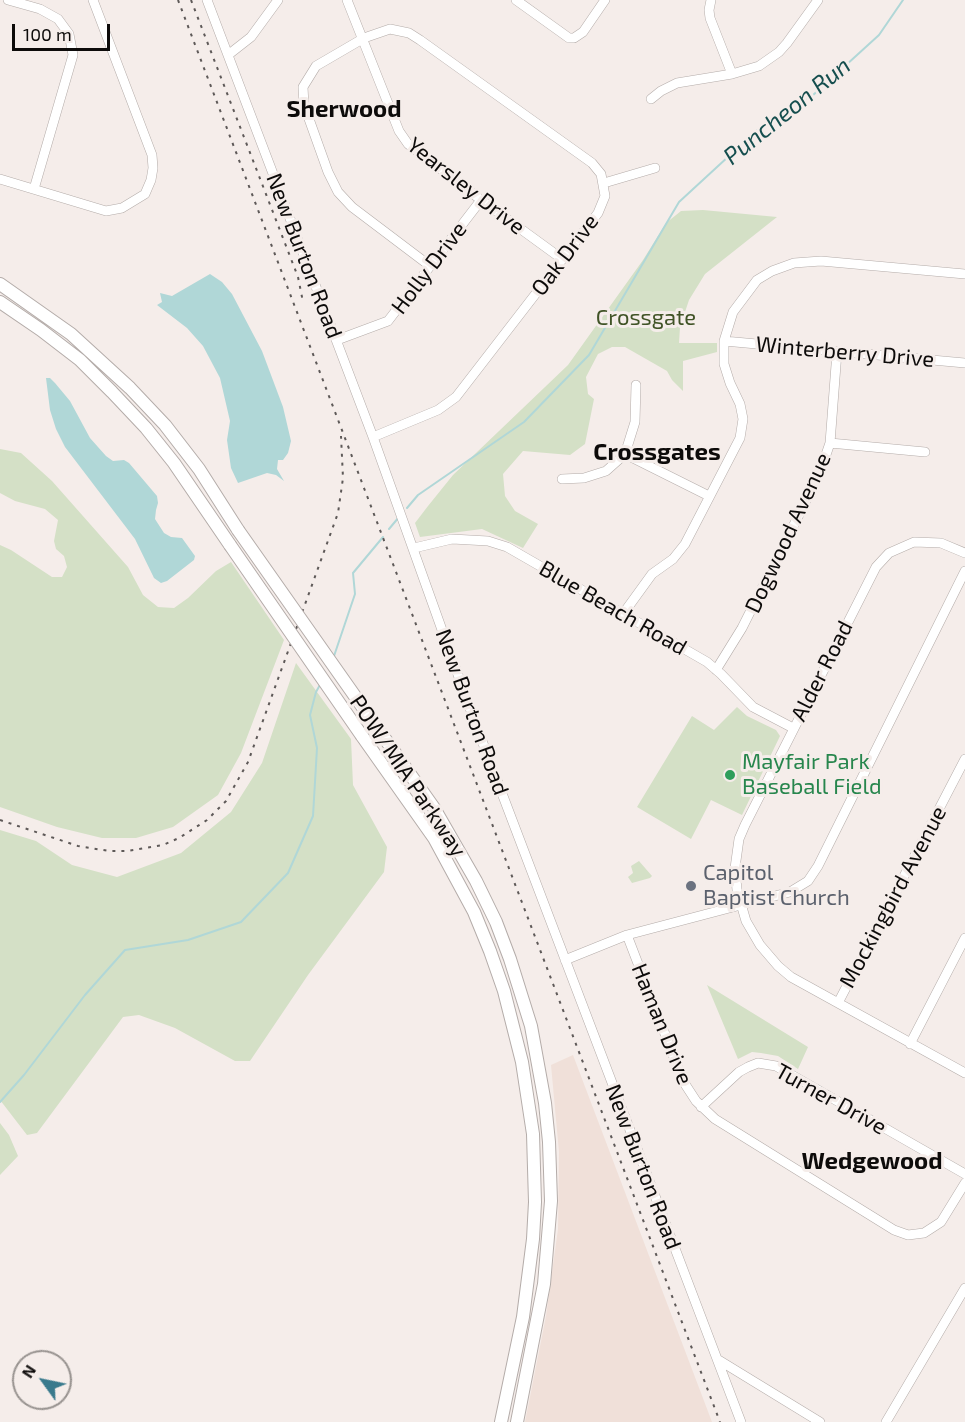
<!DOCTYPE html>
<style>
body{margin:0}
#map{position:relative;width:965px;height:1422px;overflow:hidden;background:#f5edea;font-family:"Exo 2",sans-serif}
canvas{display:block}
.north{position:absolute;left:12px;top:1350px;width:60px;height:60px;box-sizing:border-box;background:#f5edea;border:2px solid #989390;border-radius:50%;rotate:303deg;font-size:16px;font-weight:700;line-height:24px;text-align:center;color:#0d0b0a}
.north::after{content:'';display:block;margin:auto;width:21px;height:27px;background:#397a8d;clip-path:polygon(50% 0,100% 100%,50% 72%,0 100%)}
.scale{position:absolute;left:12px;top:24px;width:98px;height:27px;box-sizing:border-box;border:3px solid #0d0b0a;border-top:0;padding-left:8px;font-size:18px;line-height:21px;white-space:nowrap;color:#0d0b0a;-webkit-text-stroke:4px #f5edea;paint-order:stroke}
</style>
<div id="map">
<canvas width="965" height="1422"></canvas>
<div class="north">N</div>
<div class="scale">100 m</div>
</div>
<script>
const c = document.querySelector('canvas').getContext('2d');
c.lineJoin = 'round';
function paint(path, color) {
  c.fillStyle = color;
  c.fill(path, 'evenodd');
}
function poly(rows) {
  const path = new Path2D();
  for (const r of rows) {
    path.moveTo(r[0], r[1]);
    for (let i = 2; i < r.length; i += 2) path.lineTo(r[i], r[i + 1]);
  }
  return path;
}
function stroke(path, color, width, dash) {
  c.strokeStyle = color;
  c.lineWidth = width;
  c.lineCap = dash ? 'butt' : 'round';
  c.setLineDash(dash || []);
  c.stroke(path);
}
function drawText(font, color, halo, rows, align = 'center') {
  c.font = font + ' "Exo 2",sans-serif';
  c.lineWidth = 6;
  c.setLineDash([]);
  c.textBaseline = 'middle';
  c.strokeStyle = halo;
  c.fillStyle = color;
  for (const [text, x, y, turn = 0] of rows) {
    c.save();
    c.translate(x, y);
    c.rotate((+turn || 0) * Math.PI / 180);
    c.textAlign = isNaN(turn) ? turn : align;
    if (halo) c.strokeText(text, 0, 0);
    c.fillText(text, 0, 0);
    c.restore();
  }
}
paint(poly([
 [573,1055,712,1422,525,1422,546,1316,558,1229,559,1152,551,1065]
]), '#f0e0d9');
paint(poly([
 [703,210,777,217,705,274,689,300,680,327,679,343,717,343,717,352,683,361,683,391,672,380,667,371,625,347,612,347,598,354,586,377,588,394,594,399,585,444,570,455,523,451,503,474,505,496,515,511,538,524,523,548,482,529,420,537,415,523,428,506,453,475,568,365,643,260,666,223,681,211],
 [0,449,21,453,52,481,128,567,143,595,158,607,174,608,188,598,216,571,231,562,284,640,241,753,218,795,173,827,136,838,102,838,57,827,0,807,0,545,11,550,52,577,62,577,67,567,64,556,56,549,54,541,58,520,45,509,15,501,0,493],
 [296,663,351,739,353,785,387,847,384,872,308,975,250,1061,235,1061,175,1028,139,1015,123,1017,37,1133,27,1135,0,1100,0,830,36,841,72,865,117,877,181,853,231,812,262,763],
 [737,707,747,716,776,730,780,736,742,815,711,800,691,839,637,807,692,716,714,730],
 [639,861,652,876,650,878,632,883,628,877,633,873,631,866],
 [707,985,808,1047,798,1069,778,1056,761,1053,752,1052,738,1059],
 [0,1123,9,1135,18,1156,0,1175]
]), '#d4e0c6');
paint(poly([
 [210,274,222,282,232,294,262,351,283,407,291,441,288,453,283,460,278,460,277,469,284,481,276,475,267,473,238,483,231,468,227,440,230,421,220,378,203,346,187,328,157,305,162,302,160,293,172,296],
 [46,378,50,378,55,383,70,401,90,438,106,456,113,461,124,460,129,463,157,496,158,503,156,510,155,519,164,533,171,537,182,538,195,556,194,560,167,581,161,583,154,578,135,539,65,447,56,429,50,410]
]), '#b0d7d7');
stroke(poly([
 [407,508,418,495,524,422,589,355,679,202,767,121,812,96,879,35,903,0],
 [389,529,399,517],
 [333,659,355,594,353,573,383,537],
 [0,1102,24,1075,85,995,125,950,188,940,241,922,288,873,313,816,317,748,310,715,316,692,321,683]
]), '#b0d7d7', 2);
const minor = poly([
 [8,0,40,9,58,19,69,34,73,55,34,189],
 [207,0,373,437,476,725,741,1422],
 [347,0,399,131,408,144,481,200,562,259],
 [516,0,569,38,574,38,583,32,605,0],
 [711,0,709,10,710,18,732,74],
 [228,55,251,37,278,0],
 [651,99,661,91,677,83,732,74,759,66,779,52,787,43,818,0],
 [0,179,106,211,122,208,145,194,151,180,153,168,152,155,93,0],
 [604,183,655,168],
 [337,340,388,321,481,200],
 [724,341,965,363],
 [373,437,438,410,456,397,598,213,605,196,601,174,592,163,420,40,409,33,390,29,364,38,316,66,303,87,304,105,328,172,338,192,352,207,430,266],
 [830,443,925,452],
 [625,454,709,496],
 [562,479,584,478,606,471,625,454,635,422,636,385],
 [414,548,452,539,488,541,507,547,707,662,721,674,753,707,793,728],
 [965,553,941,543,914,542,889,553,876,567,745,825,739,839,735,868,737,890,746,921,760,945,778,966,791,977,965,1073],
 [623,614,652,574,673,559,685,544,740,438,743,419,740,404,730,383,724,364,724,341,733,312,757,280,772,271,794,263,821,261,965,274],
 [716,670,742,628,819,475,830,443,837,352],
 [627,935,683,1081,696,1101,715,1119,894,1230,908,1235,924,1233,941,1222,965,1183],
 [565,960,627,935,790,892,808,881,818,866,965,571],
 [838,1003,965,759],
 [910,1044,965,938],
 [701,1107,739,1072,748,1067,758,1063,776,1066,965,1174],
 [717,1359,820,1422],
 [886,1422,965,1288]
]);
const major = poly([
 [0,284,71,334,130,388,165,425,199,469,238,530],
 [0,302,41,330,80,360,112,392,146,428,174,463,230,545],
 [371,719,434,808,476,881,496,922,510,959,531,1026,545,1103,549,1142,551,1201,544,1284,517,1422],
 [362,736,434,838,474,912,490,951,504,991,522,1062,533,1134,535,1202,533,1239,523,1317,501,1422]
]);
stroke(minor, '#b4aca9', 10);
stroke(major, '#b4aca9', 14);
stroke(minor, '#fff', 9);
stroke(major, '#fff', 12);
stroke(poly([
 [178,0,720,1422],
 [191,0,298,277,303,302],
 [0,820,78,846,109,851,128,851,163,845,179,838,207,820,226,801,248,762,338,513,343,478,341,436]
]), '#5e5958', 2, [3, 6]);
const majorBridge = poly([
 [238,530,371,719],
 [230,545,362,736]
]);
stroke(majorBridge, '#b4aca9', 14, []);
stroke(majorBridge, '#fff', 12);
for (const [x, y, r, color] of [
 [730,775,6,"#2e9e5b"],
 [691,886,6,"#6b7280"]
]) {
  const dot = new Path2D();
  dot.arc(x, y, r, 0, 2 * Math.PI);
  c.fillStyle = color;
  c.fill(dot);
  stroke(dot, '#f5edea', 2);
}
drawText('22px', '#0d0b0a', '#f5edea', [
 ["Yearsley Drive",466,186,38],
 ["Oak Drive",565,255,-53],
 ["New Burton Road",304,256,69],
 ["Holly Drive",429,268,-53],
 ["Winterberry Drive",845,352,5],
 ["Dogwood Avenue",788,533,-65],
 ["Blue Beach Road",613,608,30],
 ["Alder Road",822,671,-63],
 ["New Burton Road",472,712,70],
 ["POW/MIA Parkway",408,776,56],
 ["Mockingbird Avenue",893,897,-62],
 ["Haman Drive",662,1024,68],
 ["Turner Drive",831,1099,29],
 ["New Burton Road",643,1167,69]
]);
drawText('22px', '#405326', '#f5edea', [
 ["Crossgate",646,318]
]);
drawText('22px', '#27864d', '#f5edea', [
 ["Mayfair Park",742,762],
 ["Baseball Field",742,787]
], 'left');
drawText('22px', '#5b616d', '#f5edea', [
 ["Capitol",703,873],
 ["Baptist Church",703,898]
], 'left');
drawText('bold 24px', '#0d0b0a', '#f5edea', [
 ["Sherwood",344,109],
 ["Crossgates",657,452],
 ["Wedgewood",872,1161]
]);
drawText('italic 24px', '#154e4e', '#f5edea', [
 ["Puncheon Run",787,111,-39]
]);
</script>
